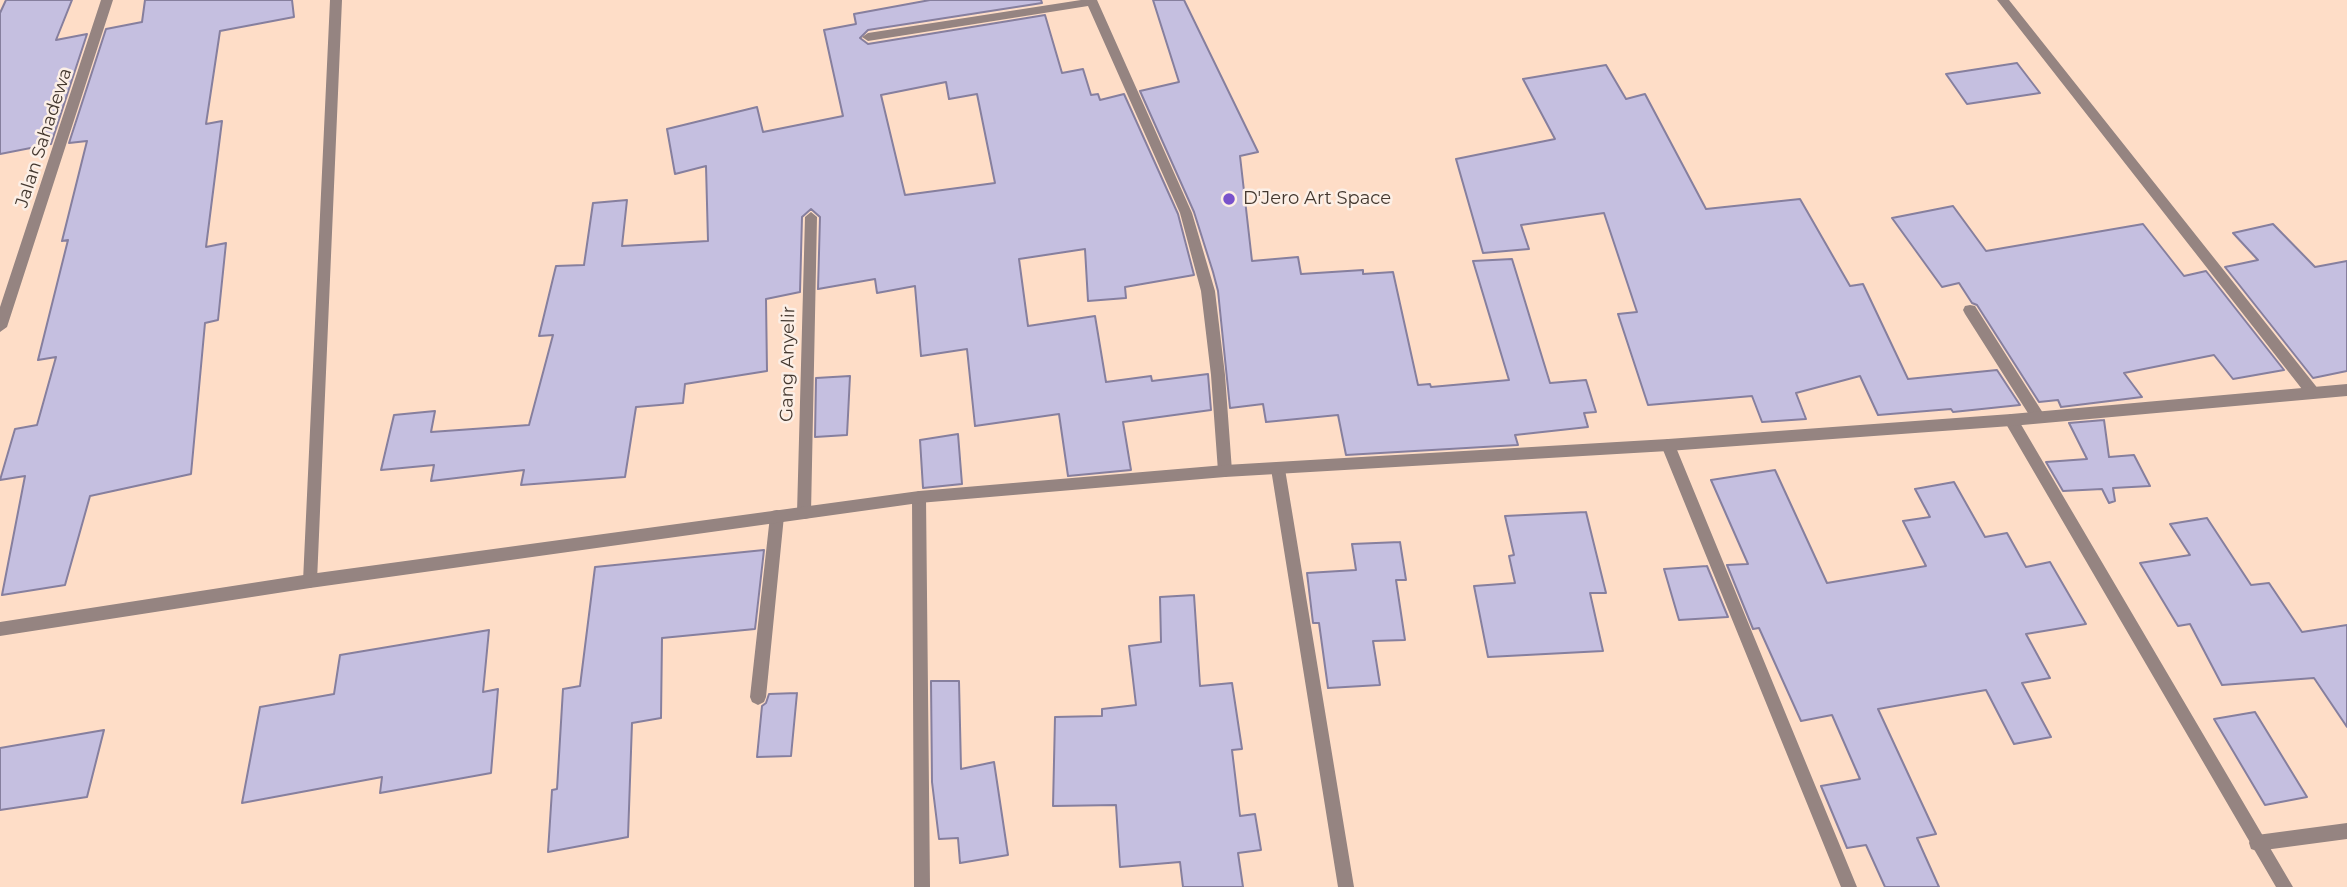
<!DOCTYPE html>
<style>
body{margin:0}
canvas{display:block;background:#feddc7}
</style>
<canvas width="2347" height="887"></canvas>
<script>
const c = document.querySelector('canvas').getContext('2d');
c.lineJoin = 'round';
function paint(path, color) {
  c.fillStyle = color;
  c.fill(path, 'evenodd');
}
function poly(rows) {
  const path = new Path2D();
  for (const r of rows) {
    path.moveTo(r[0], r[1]);
    for (let i = 2; i < r.length; i += 2) path.lineTo(r[i], r[i + 1]);
  }
  return path;
}
function stroke(path, color, width, dash) {
  c.strokeStyle = color;
  c.lineWidth = width;
  c.lineCap = dash ? 'butt' : 'round';
  c.setLineDash(dash || []);
  c.stroke(path);
}
function drawText(font, color, halo, rows, align = 'center') {
  c.font = font + ' Montserrat,sans-serif';
  c.lineWidth = 5;
  c.setLineDash([]);
  c.textBaseline = 'middle';
  c.strokeStyle = halo;
  c.fillStyle = color;
  for (const [text, x, y, turn = 0] of rows) {
    c.save();
    c.translate(x, y);
    c.rotate((+turn || 0) * Math.PI / 180);
    c.textAlign = isNaN(turn) ? turn : align;
    if (halo) c.strokeText(text, 0, 0);
    c.fillText(text, 0, 0);
    c.restore();
  }
}
const building = poly([
 [6,0,72,0,56,40,87,34,51,144,0,154,0,13,6,0],
 [145,0,292,0,294,17,220,31,206,124,222,121,206,247,226,243,218,320,205,323,191,474,90,496,65,585,2,595,25,476,0,480,15,429,37,425,56,357,38,360,68,240,62,241,87,141,69,143,106,29,142,22,145,0],
 [930,0,1041,0,1042,3,868,30,860,38,868,44,1045,15,1062,73,1083,69,1091,95,1098,94,1100,100,1124,94,1178,214,1194,275,1125,287,1126,298,1088,301,1085,249,1019,259,1028,326,1095,316,1106,382,1151,376,1152,381,1208,374,1211,410,1123,422,1131,470,1068,476,1059,414,975,426,967,349,921,356,915,286,877,293,875,279,818,289,820,217,811,209,802,217,800,292,766,299,767,371,685,384,683,403,636,407,625,477,521,485,524,470,431,481,434,465,381,470,394,415,435,411,431,432,529,425,553,335,539,336,556,266,584,265,593,203,627,200,622,246,708,241,706,166,675,174,667,129,757,107,763,132,843,116,824,30,856,24,854,14,930,0],
 [946,82,949,99,977,94,995,183,905,195,881,95,946,82],
 [1153,0,1184,0,1258,152,1240,156,1252,261,1298,257,1301,274,1363,270,1363,274,1393,272,1418,385,1430,384,1431,387,1509,380,1473,261,1512,259,1550,383,1586,380,1596,412,1584,413,1588,427,1515,435,1518,445,1346,455,1338,415,1266,422,1263,404,1230,408,1218,291,1213,272,1194,212,1140,91,1179,82,1153,0],
 [2017,63,2040,93,1967,104,1946,74,2017,63],
 [1606,65,1626,99,1645,94,1706,209,1800,199,1850,286,1863,284,1908,379,1997,370,2020,405,1953,412,1951,409,1878,415,1860,376,1796,393,1806,419,1762,422,1752,396,1648,405,1618,314,1637,312,1604,213,1521,225,1529,249,1483,253,1456,159,1555,139,1523,79,1606,65],
 [1953,206,1986,251,2143,224,2184,276,2206,271,2284,370,2233,379,2214,355,2124,373,2142,397,2061,407,2058,400,2039,402,1977,305,1972,303,1959,283,1942,287,1892,218,1953,206],
 [2273,224,2315,267,2347,261,2347,371,2313,378,2225,267,2258,260,2233,233,2273,224],
 [850,376,847,435,815,437,816,378,850,376],
 [2104,420,2109,457,2134,455,2150,486,2113,488,2115,501,2109,503,2102,489,2063,491,2046,462,2087,459,2069,423,2104,420],
 [958,434,962,484,923,488,920,440,958,434],
 [1775,470,1827,583,1926,566,1903,521,1930,517,1915,489,1954,482,1985,537,2007,533,2026,567,2050,562,2086,624,2026,634,2050,678,2022,683,2051,737,2014,744,1986,690,1878,709,1936,834,1917,838,1939,887,1885,887,1866,845,1847,848,1821,786,1860,779,1832,715,1801,721,1759,628,1753,629,1727,565,1748,564,1711,480,1775,470],
 [1586,512,1606,593,1590,593,1603,651,1488,657,1474,586,1515,583,1509,556,1514,555,1505,516,1586,512],
 [2207,518,2251,585,2269,583,2302,632,2347,625,2347,727,2314,678,2222,685,2190,624,2178,626,2140,563,2190,555,2170,524,2207,518],
 [1400,542,1406,580,1396,580,1405,640,1373,641,1380,685,1328,688,1319,623,1313,623,1307,573,1356,570,1352,544,1400,542],
 [764,550,755,629,662,638,661,718,632,723,628,837,548,852,552,790,557,789,563,689,580,686,595,567,764,550],
 [1707,566,1728,617,1679,620,1664,569,1707,566],
 [1194,595,1200,686,1232,683,1242,749,1232,750,1240,816,1255,814,1261,850,1238,853,1243,887,1183,887,1180,862,1120,867,1116,805,1053,806,1055,717,1102,716,1102,709,1136,705,1129,646,1161,642,1160,597,1194,595],
 [489,630,483,692,498,689,491,773,380,793,382,777,242,803,260,707,334,694,340,655,489,630],
 [931,681,959,681,961,769,994,762,1008,855,960,863,958,838,939,839,932,782,931,681],
 [797,693,791,756,757,757,762,706,766,703,769,694,797,693],
 [2255,712,2307,797,2265,805,2214,719,2255,712],
 [104,730,87,797,0,810,0,748,104,730]
]);
paint(building, '#c5bfe0');
stroke(building, '#867f9e', 2);
paint(poly([
 [2347,823,2347,839,2257,851,2251,849,2249,843,2251,837,2257,835,2347,823]
]), '#958481');
paint(poly([
 [101,0,113,0,7,327,0,332,0,307,101,0],
 [330,0,342,0,317,581,315,586,310,588,305,586,303,581,330,0],
 [1081,0,1097,0,1192,213,1215,291,1225,375,1232,471,1230,475,1225,477,1220,475,1218,471,1211,375,1201,291,1180,213,1088,6,868,41,862,37,868,33,1081,0],
 [1997,0,2009,0,2319,390,2321,394,2319,398,2309,398,1997,0],
 [811,212,817,217,811,513,809,518,804,519,799,518,797,513,805,217,811,212],
 [1970,305,1975,306,2043,413,2045,417,2043,421,2033,421,1965,314,1963,310,1965,306,1970,305],
 [2011,414,2016,416,2293,887,2276,887,2006,424,2004,420,2006,416,2011,414],
 [1668,439,1673,441,1675,445,1857,887,1841,887,1661,445,1663,441,1668,439],
 [1278,463,1283,465,1285,469,1354,887,1338,887,1271,469,1273,465,1278,463],
 [919,491,924,493,926,497,930,887,914,887,912,497,914,493,919,491],
 [777,510,782,511,784,516,766,697,764,702,758,705,752,702,750,697,770,516,772,511,777,510]
]), '#958481');
paint(poly([
 [2347,384,2347,396,2011,426,1668,451,1225,477,919,503,310,588,0,636,0,622,310,574,919,491,1225,465,1668,439,2011,414,2347,384]
]), '#958481');
for (const [x, y, r, color] of [
 [1229,199,7,"#7952cb"]
]) {
  const dot = new Path2D();
  dot.arc(x, y, r, 0, 2 * Math.PI);
  c.fillStyle = color;
  c.fill(dot);
  stroke(dot, '#fcefe6', 2.5);
}
drawText('18px', '#43372e', '#fcefe6', [
 ["Jalan Sahadewa",44,138,-72],
 ["Gang Anyelir",788,364,-89]
]);
drawText('18px', '#43372e', '#fcefe6', [
 ["D'Jero Art Space",1243,199]
], 'left');
</script>
